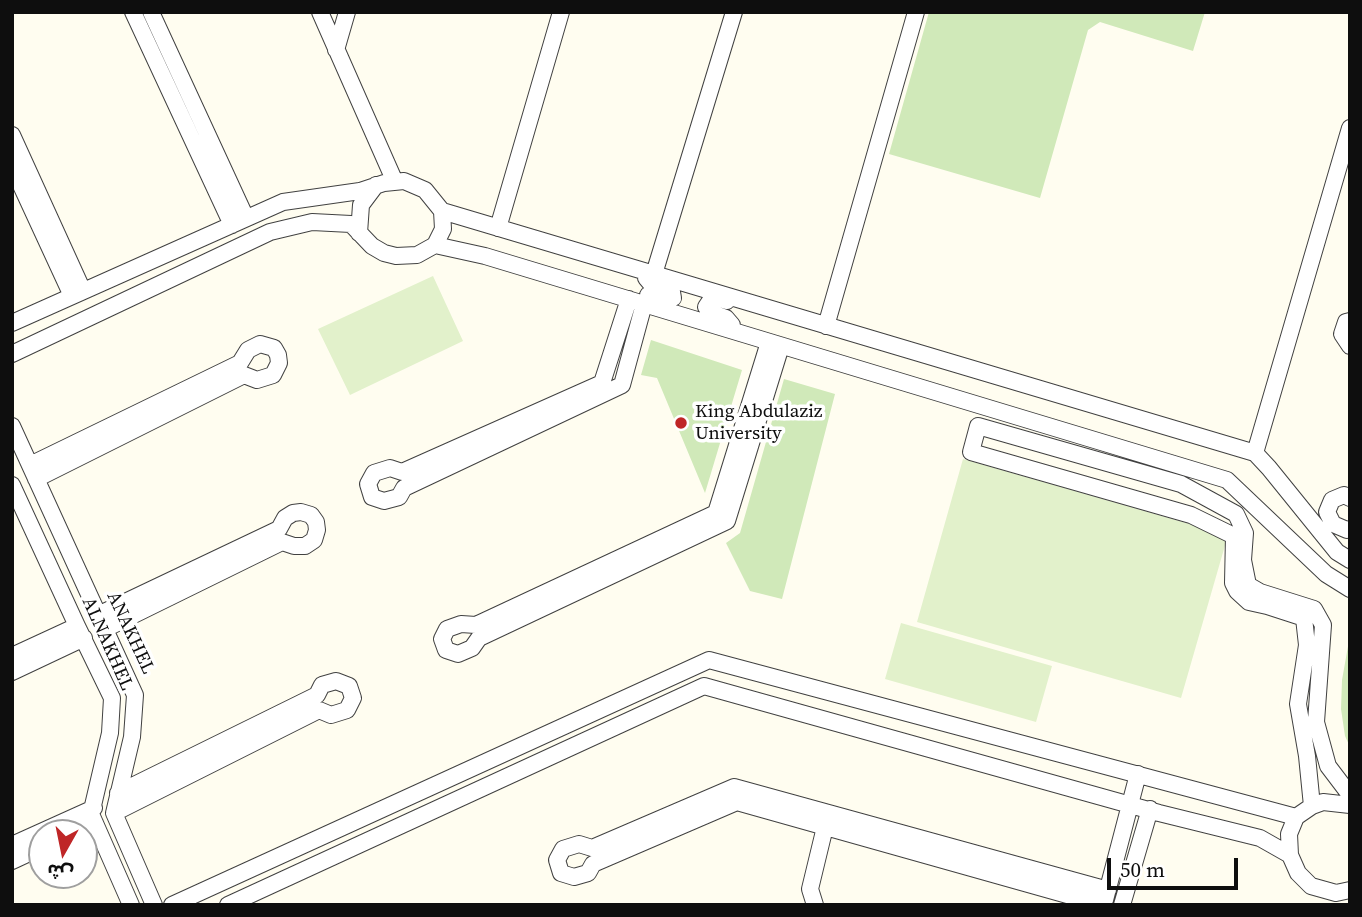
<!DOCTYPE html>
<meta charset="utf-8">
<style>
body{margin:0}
#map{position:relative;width:1362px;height:917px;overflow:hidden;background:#fffdf0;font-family:"Source Serif 4","Noto Sans Arabic",serif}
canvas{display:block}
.frame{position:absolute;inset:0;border:14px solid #0e0e0e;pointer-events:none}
.north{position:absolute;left:28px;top:819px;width:70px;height:70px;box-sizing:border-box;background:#fff;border:2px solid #9f9f9f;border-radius:50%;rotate:189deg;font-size:19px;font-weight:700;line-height:28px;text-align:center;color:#0e0e0e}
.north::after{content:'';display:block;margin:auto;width:24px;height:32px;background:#bf2627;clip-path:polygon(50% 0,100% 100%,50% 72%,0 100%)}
.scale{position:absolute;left:1107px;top:858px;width:131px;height:32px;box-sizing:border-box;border:4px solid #0e0e0e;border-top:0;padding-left:9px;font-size:21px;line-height:24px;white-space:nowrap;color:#0e0e0e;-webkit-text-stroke:5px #fff;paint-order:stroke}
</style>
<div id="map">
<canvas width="1362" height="917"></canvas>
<div class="frame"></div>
<div class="north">ش</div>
<div class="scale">50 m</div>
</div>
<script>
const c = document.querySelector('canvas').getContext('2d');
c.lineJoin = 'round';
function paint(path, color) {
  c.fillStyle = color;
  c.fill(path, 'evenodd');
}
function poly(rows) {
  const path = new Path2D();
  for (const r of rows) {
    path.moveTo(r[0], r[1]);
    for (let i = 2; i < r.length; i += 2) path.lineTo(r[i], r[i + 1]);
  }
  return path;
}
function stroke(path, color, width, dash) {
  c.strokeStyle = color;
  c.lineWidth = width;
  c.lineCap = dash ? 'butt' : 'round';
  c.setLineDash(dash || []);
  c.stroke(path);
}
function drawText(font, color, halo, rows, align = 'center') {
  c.font = font + ' "Source Serif 4",serif';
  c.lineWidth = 7;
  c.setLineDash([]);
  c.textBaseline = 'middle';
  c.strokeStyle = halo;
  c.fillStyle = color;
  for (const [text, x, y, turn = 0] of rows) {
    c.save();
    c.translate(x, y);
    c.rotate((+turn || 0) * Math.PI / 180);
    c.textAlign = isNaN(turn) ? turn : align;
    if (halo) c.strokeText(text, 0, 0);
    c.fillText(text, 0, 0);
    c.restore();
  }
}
paint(poly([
 [929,12,1205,12,1193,51,1100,22,1088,30,1040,198,889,154],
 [651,340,742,370,705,493,657,378,641,375],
 [784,379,835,394,782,599,750,591,726,543,740,533],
 [1350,635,1350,747,1345,736,1341,709,1342,680]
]), '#d0e9b9');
paint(poly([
 [433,276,463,341,350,395,318,329],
 [963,459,1228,535,1181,698,917,622],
 [901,623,1052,666,1036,722,885,679]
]), '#e2f1cb');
const street = poly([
 [133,12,232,225],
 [151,12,246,218],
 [320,12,395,182],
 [336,50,347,12],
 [12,135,83,291],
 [12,166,72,296],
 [498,228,561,12],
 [359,233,361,205,376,185],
 [435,245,443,229,442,211],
 [654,274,734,12],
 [646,278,651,284,672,292,673,298,666,301,648,295],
 [629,299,602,383,402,472,390,468,374,473,368,484,372,497,384,501,399,497,404,488,622,385,644,304],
 [727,301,716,298,710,301,706,307,712,313,726,318,732,325],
 [1350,321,1346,322,1342,334,1350,346],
 [12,323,283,202,360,191,384,183,404,181,425,190,442,211,1255,453,1269,468,1337,552,1350,560],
 [826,326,916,12],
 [769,342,716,513,476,625,461,624,447,629,442,639,446,650,458,654,472,648,479,638,727,521,781,346],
 [12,354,270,232,312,222,351,224,372,246,384,253,396,256,417,255,435,245,485,256,1227,480,1326,574,1350,589],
 [12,426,135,695,132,737,114,813,154,905],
 [1255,453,1350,128],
 [30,465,240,363,248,350,260,344,274,348,278,355,279,363,273,375,257,380,244,375,36,479],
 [12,485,77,626,112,698,110,733,91,814,131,905],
 [1350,498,1344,495,1332,500,1327,512,1333,524,1347,530,1350,529],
 [98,615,279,529,285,518,293,513,301,512,311,515,316,522,317,530,314,540,305,546,294,546,282,542,105,629],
 [12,656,77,626],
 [12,672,84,638],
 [1312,806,1307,756,1298,704,1307,645,1304,618,1267,606,1249,602,1237,591,1233,583,1234,536,1191,515,971,452,978,426,1181,484,1236,514,1245,533,1243,560,1248,585,1260,592,1314,609,1323,625,1316,722,1328,766,1350,795],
 [114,813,319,710,331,715,347,710,353,698,349,686,336,681,322,685,317,695,118,793],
 [73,833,95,823],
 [12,845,94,808],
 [1290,855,1289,834,1296,817],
 [12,861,42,847],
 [1105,900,1138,774],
 [172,905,709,660,1296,817,1312,806,1323,802,1350,805],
 [228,905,704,686,1159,813,1260,838,1290,855,1298,873,1311,886,1336,893,1350,890],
 [815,905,810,889,825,827],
 [1103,905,737,802,593,864,588,873,574,877,561,873,557,860,563,849,579,844,592,848,734,787,1108,890],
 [1122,905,1150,809]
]);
stroke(street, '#414141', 18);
stroke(street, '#fff', 16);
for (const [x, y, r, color] of [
 [681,423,7,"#bf2627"]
]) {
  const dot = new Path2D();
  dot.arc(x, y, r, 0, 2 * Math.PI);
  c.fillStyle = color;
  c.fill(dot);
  stroke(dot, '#fff', 2.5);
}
drawText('19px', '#0e0e0e', '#fff', [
 ["King Abdulaziz",695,412],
 ["University",695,434]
], 'left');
drawText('19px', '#0e0e0e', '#fff', [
 ["ANAKHEL",130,633,65],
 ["ALNAKHEL",107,644,66]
]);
</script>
